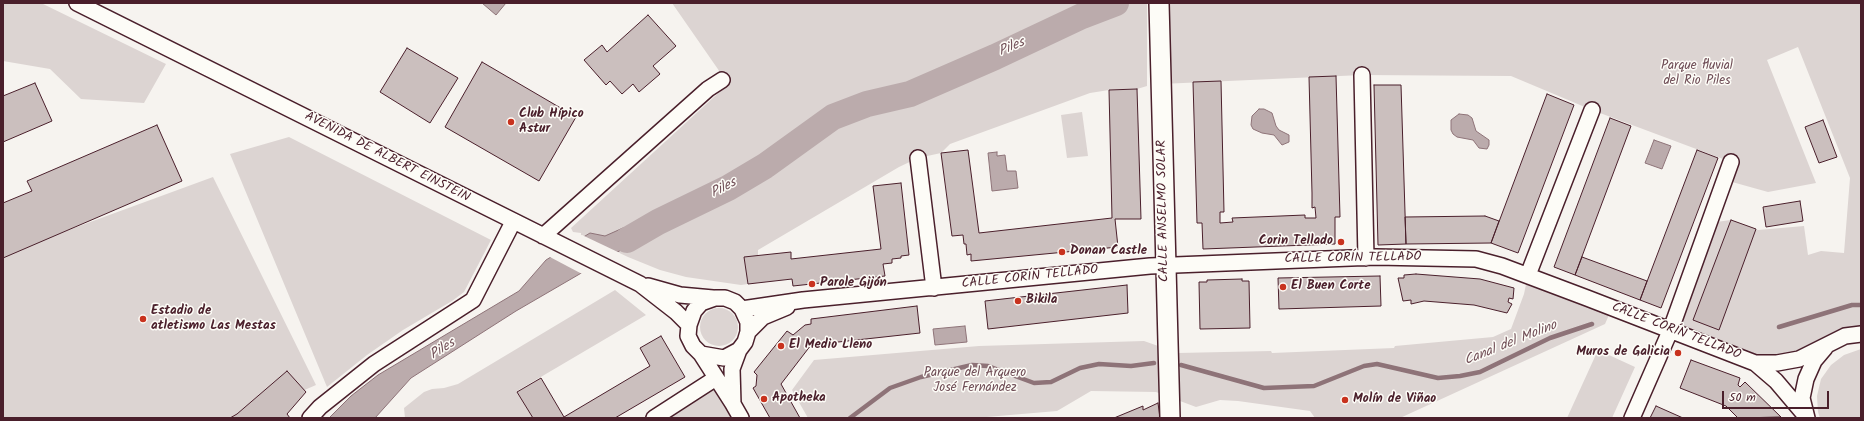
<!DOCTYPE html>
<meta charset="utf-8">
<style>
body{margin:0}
#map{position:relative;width:1864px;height:421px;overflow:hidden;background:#f6f3ef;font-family:Kalam,sans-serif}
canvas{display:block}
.frame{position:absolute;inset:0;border:4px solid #4a1f2b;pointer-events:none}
.scale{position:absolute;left:1722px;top:391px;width:107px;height:18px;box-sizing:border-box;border:2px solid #4a1f2b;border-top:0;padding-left:5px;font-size:12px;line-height:14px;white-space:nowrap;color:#4a1f2b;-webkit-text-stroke:3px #fdfcf7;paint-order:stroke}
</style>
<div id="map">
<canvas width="1864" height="421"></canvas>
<div class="frame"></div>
<div class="scale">50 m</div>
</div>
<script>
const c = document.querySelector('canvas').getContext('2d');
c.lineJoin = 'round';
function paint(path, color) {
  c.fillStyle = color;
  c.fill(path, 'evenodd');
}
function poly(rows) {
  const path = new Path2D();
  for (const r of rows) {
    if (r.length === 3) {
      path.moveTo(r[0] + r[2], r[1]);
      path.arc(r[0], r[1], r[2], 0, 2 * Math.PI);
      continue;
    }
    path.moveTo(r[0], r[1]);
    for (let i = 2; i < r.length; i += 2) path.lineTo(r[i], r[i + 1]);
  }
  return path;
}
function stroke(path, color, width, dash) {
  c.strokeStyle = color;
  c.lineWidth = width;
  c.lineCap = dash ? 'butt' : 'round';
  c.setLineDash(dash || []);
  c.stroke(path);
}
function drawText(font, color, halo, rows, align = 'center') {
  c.font = font + ' Kalam,sans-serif';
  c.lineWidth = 3;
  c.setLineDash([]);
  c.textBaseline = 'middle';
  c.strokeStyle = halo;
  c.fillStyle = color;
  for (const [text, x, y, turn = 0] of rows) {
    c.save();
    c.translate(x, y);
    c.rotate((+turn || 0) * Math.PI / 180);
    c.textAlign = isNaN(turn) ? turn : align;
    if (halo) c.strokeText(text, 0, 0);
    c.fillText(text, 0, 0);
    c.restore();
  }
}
paint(poly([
 [3,3,41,3,166,64,144,103,81,99,50,69,3,61],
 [672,3,1147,3,1147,86,1137,89,1109,90,1090,93,950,144,941,153,918,158,899,167,758,250,758,256,745,257,748,284,741,285,686,277,660,270,628,257,581,235,581,233,573,232,571,228,726,86,722,75],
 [1159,3,1861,3,1861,334,1777,363,1671,329,1709,223,1731,220,1758,230,1804,226,1808,255,1821,251,1844,253,1850,178,1798,47,1767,60,1816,183,1768,192,1725,180,1731,162,1592,110,1511,76,1362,75,1161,84],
 [1082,112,1088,156,1067,158,1061,115],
 [289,137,491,240,464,292,452,301,403,330,367,355,327,387,230,154],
 [213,177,316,385,240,418,3,418,3,254],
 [1528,275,1612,308,1605,324,1400,418,1315,418,1310,411,1238,401,1220,400,1196,407,1156,392,1091,391,1057,411,975,418,808,418,792,390,814,360,979,346,1144,341,1178,353,1271,351,1272,353,1394,348,1395,346,1493,337,1511,329,1524,294],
 [615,290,646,315,517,391,533,418,405,418,404,408,424,392,432,389,444,388,458,384],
 [719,327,19],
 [1861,349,1861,418,1820,418,1818,412,1817,396,1821,379,1831,365,1844,355],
 [1598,350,1635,367,1612,418,1567,418],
 [716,378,741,418,654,418]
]), '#dcd4d2');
const water = poly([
 [482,3,506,3,496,15,482,3],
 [1259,109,1264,109,1272,113,1276,126,1279,130,1289,135,1289,142,1282,145,1274,135,1262,133,1253,129,1251,125,1252,116,1259,109],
 [1459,114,1468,115,1472,118,1476,131,1489,140,1489,145,1487,149,1479,148,1473,140,1457,137,1453,134,1451,130,1451,120,1459,114],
 [1654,140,1671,146,1662,169,1645,163,1654,140],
 [997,152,997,156,1005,155,1007,171,1016,171,1018,188,992,191,988,153,997,152],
 [658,222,633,243,516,311,411,378,375,418,329,418,351,396,378,375,519,291,546,260,590,233,605,236,623,228,658,222],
 [965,326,967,342,935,345,933,329,965,326]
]);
paint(water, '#bbabac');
stroke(water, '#8e7378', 1);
paint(poly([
 [582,235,620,253,584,275,548,256]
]), '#f6f3ef');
stroke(poly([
 [1779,327,1852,305,1861,305],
 [1181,365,1264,388,1314,386,1364,366,1377,364,1438,378,1460,376,1480,372,1550,338,1592,324],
 [850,418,890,388,921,377,972,365,988,366,1034,383,1051,382,1080,368,1099,364,1131,366,1154,363]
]), '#8e7378', 4.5);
stroke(poly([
 [627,240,658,222,728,188,765,166,833,117,867,104,910,94,995,57,1082,16,1116,3]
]), '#bbabac', 26);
const building = poly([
 [648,15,676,46,653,66,660,74,639,92,633,84,622,94,610,81,606,85,584,60,602,45,607,52,648,15],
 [407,48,458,78,430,123,380,92,407,48],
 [482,62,576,117,539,181,445,127,482,62],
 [1336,76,1340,217,1335,217,1335,244,1203,249,1202,223,1197,223,1193,82,1221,81,1224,212,1220,212,1220,223,1233,222,1232,218,1305,215,1305,218,1316,218,1315,207,1312,208,1312,193,1309,77,1336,76],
 [35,83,52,121,3,142,3,96,35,83],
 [1374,85,1401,85,1406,244,1378,245,1374,85],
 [1137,89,1141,219,1115,219,1118,247,971,261,971,254,967,255,966,244,964,244,963,235,952,236,941,153,968,150,979,233,1112,218,1109,90,1137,89],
 [1547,94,1574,105,1518,253,1491,243,1547,94],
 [1610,118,1631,126,1575,275,1554,267,1610,118],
 [1823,120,1837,157,1819,163,1805,127,1823,120],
 [157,125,182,181,3,258,3,203,32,191,27,181,157,125],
 [1697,150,1718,158,1661,308,1640,300,1697,150],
 [901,183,909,255,901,256,901,258,892,259,892,263,883,264,885,276,793,286,792,279,748,284,744,257,791,252,791,259,881,249,873,186,901,183],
 [1800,201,1803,221,1766,227,1763,207,1800,201],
 [1485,216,1499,221,1491,243,1406,244,1405,217,1485,216],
 [1731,220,1756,229,1719,330,1693,320,1731,220],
 [1582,257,1647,281,1640,300,1575,275,1582,257],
 [1416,274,1480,279,1514,288,1513,299,1509,298,1508,302,1512,304,1507,313,1474,305,1424,301,1411,304,1411,300,1403,301,1398,278,1404,278,1404,275,1416,274],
 [1380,276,1381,306,1279,309,1278,278,1380,276],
 [1242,279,1242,281,1249,281,1250,328,1200,329,1199,282,1207,282,1207,280,1242,279],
 [1127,285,1128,313,988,329,985,301,1127,285],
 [917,306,920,333,811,345,781,384,800,418,770,418,753,388,756,386,757,375,754,372,787,331,793,335,805,325,811,324,811,319,917,306],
 [661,336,685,377,615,418,533,418,517,392,541,378,564,417,650,366,640,348,661,336],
 [1691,360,1740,378,1738,385,1740,387,1745,382,1781,417,1738,418,1726,406,1680,388,1691,360],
 [287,371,306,392,287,414,290,418,230,418,237,414,287,371],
 [1158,403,1160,418,1114,418,1143,406,1143,410,1158,403],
 [1656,406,1683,418,1650,418,1656,406]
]);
paint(building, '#cbbfbe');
stroke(building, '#4a1f2b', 1);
const minor = poly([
 [77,3,640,284,676,312,689,325],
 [1362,75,1366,258],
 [918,158,934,288],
 [543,236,708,89,722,80],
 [1528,275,1592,110],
 [648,286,680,295,713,298],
 [715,298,725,298,735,302,742,309,748,322,748,332,745,342,739,350,724,358,701,354,693,346,688,336,689,325,694,311,701,303,715,298],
 [742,309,803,300,1150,266,1376,257,1476,259,1502,266,1587,298,1755,363,1777,363,1799,359,1845,336,1861,334],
 [748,332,763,317,787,307],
 [701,354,733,404,741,418],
 [1755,363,1776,381,1804,414],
 [733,404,732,369,739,350],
 [310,418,320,407,374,364,473,300,513,222],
 [654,418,716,378],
 [1632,418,1671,329,1731,162],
 [1807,418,1802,398,1806,379,1814,361,1825,348]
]);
const major = poly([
 [1159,3,1170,418]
]);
stroke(minor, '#4a1f2b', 18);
stroke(major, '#4a1f2b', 22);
stroke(minor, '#fdfcf7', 15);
stroke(major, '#fdfcf7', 19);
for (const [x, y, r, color] of [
 [511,122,4,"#c8321e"],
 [1341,242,4,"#c8321e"],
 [1062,252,4,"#c8321e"],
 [812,284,4,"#c8321e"],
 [1283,287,4,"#c8321e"],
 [1018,301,4,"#c8321e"],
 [143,319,4,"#c8321e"],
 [781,346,4,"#c8321e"],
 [1678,353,4,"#c8321e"],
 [764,399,4,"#c8321e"],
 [1345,400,4,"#c8321e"]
]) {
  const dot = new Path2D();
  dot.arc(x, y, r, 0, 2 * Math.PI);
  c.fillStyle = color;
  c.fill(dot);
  stroke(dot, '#fdfcf7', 1.5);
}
drawText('13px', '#6e4c55', '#fdfcf7', [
 ["Parque fluvial",1697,67],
 ["del Rio Piles",1697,82],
 ["Parque del Arquero",975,374],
 ["José Fernández",975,389]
]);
drawText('bold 13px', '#4a1f2b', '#fdfcf7', [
 ["Club Hípico",519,115],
 ["Astur",519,130],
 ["Corin Tellado",1333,242,"right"],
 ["Donan Castle",1070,252],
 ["Parole Gijón",820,284],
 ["El Buen Corte",1291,287],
 ["Bikila",1026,301],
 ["Estadio de",151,312],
 ["atletismo Las Mestas",151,327],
 ["El Medio Lleno",789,346],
 ["Muros de Galicia",1670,353,"right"],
 ["Apotheka",772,399],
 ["Molín de Viñao",1353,400]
], 'left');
drawText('13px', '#4a1f2b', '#fdfcf7', [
 ["AVENIDA DE ALBERT EINSTEIN",387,158,27],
 ["CALLE ANSELMO SOLAR",1164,211,-91],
 ["CALLE CORÍN TELLADO",1353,259,-1],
 ["CALLE CORÍN TELLADO",1030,278,-6],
 ["CALLE CORÍN TELLADO",1676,332,21]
]);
drawText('italic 14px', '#725058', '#fdfcf7', [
 ["Piles",1012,48,-24],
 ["Piles",724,189,-28],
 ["Canal del Molino",1511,344,-22],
 ["Piles",443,350,-33]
]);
</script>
